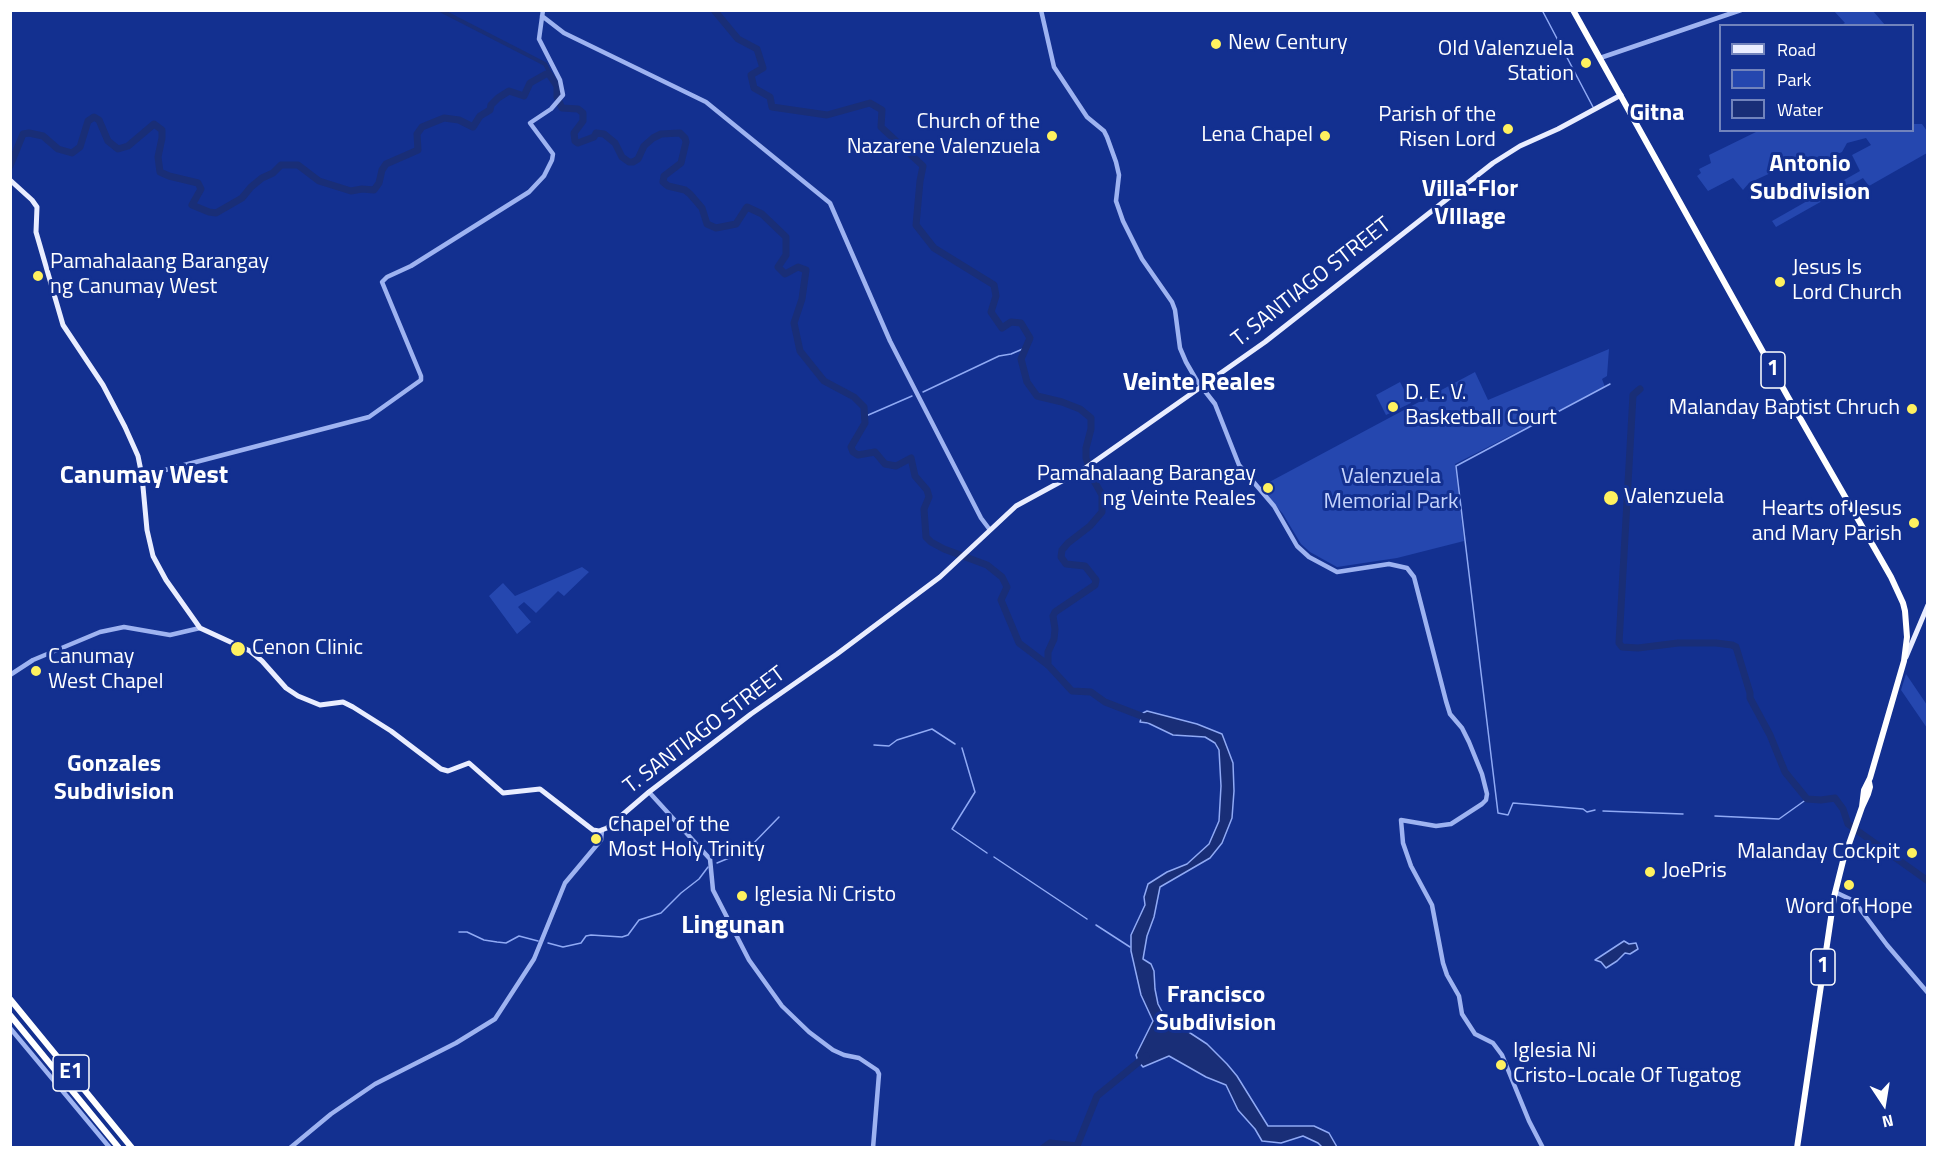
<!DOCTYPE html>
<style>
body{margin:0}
#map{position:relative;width:1938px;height:1158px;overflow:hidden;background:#133090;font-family:"Titillium Web",sans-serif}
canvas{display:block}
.frame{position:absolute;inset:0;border:12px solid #fff;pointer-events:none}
.legend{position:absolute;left:1719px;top:24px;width:195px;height:108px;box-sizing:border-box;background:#133090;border:2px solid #7183bc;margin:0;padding:8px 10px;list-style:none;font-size:18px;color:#fff}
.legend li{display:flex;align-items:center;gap:12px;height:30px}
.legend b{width:30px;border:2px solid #7183bc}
.north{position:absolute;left:1854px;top:1074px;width:60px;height:60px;-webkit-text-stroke:4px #133090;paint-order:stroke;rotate:168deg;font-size:16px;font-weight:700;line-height:24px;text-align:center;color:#fff}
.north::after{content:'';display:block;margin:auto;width:21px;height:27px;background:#fff;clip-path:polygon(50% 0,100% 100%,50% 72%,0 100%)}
</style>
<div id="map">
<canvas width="1938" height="1158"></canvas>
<div class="frame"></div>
<ul class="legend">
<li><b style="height:8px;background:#e9edff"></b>Road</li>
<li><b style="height:16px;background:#2547af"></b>Park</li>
<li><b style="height:16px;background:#192e77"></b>Water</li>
</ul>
<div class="north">N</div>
</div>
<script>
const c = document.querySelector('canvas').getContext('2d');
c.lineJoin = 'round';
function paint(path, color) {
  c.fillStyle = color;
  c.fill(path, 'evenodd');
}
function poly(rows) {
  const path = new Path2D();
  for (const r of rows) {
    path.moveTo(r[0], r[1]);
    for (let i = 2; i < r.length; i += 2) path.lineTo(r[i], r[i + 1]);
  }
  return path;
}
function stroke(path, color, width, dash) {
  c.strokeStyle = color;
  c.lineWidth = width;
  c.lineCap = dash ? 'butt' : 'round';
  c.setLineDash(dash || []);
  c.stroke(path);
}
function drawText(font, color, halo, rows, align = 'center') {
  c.font = font + ' "Titillium Web",sans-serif';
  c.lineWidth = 6;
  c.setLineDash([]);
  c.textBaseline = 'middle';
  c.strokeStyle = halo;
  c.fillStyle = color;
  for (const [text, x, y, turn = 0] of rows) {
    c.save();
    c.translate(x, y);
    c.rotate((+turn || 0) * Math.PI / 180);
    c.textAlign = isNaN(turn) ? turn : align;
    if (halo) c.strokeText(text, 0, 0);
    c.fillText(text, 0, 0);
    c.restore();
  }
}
paint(poly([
 [1834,11,1873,11,1885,25,1841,25,1845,23],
 [1913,124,1922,124,1927,131,1927,153,1869,186,1863,178,1776,227,1772,221,1860,171,1852,155,1871,145,1866,138,1847,143,1842,152,1799,171,1790,165,1775,171,1749,183,1743,190,1733,178,1708,191,1697,176,1701,173,1699,169,1711,163,1709,155,1758,131,1912,130],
 [1609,349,1607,376,1602,379,1605,387,1455,464,1464,541,1397,558,1337,567,1310,552,1301,544,1283,514,1260,487,1475,372,1488,400],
 [1400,382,1411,403,1386,415,1376,395],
 [582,567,589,572,564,596,558,591,536,613,524,602,518,607,531,622,517,634,489,596,503,583,515,596],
 [1906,674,1927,705,1927,728,1901,690]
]), '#2547af');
const water = poly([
 [1147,711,1197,724,1222,734,1233,763,1234,791,1232,818,1222,843,1210,858,1160,887,1154,917,1147,936,1143,959,1151,964,1154,971,1155,989,1158,1004,1165,1017,1177,1027,1181,1027,1207,1044,1227,1064,1237,1076,1268,1126,1314,1126,1329,1133,1337,1147,1322,1147,1318,1143,1303,1136,1281,1143,1262,1141,1255,1129,1238,1110,1226,1085,1206,1077,1169,1056,1143,1067,1138,1061,1136,1055,1153,1021,1141,995,1131,951,1131,935,1145,905,1144,897,1148,884,1167,872,1187,864,1209,844,1219,821,1221,786,1219,750,1215,743,1205,737,1173,735,1148,723,1140,722,1143,713,1147,711],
 [1624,941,1629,944,1636,943,1638,949,1630,954,1625,953,1617,961,1606,968,1601,962,1595,960,1624,941]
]);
paint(water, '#192e77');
stroke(water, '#90aaf5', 1.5);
stroke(poly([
 [1542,10,1593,107],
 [923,392,999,356,1011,354,1025,348],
 [1631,394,1633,395],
 [866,416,912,396],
 [874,745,889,746,897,740,932,729,955,744],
 [962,748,975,792,952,829,987,853],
 [1595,810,1587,812,1583,809,1513,803,1508,815,1498,813,1456,466,1610,384],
 [1603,811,1683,814],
 [1715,816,1779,819,1807,799],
 [994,857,1087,919],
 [717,863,746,851,779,817],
 [1096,925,1130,947],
 [459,932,467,932,484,940,497,942,506,943,519,936,538,941],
 [548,943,563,947,581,943,586,936,591,935,622,937,628,935,639,920,661,913,681,893,699,879,708,867]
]), '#90aaf5', 1.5);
stroke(poly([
 [440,10,545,64,552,77]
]), '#192e77', 4);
stroke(poly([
 [714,10,738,39,757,49,763,68,751,75,754,88,770,97,772,107,827,115,870,103,882,110,881,127,923,166,920,181,916,225,934,248,994,285,996,296,991,312,1002,328,1011,322,1021,323,1030,338,1021,359,1027,382,1037,396,1062,402,1080,409,1091,418,1091,429,1086,448,1086,458,1093,479,1102,495,1102,512,1090,526,1068,543,1062,550,1061,557,1066,564,1085,566,1096,580,1095,585,1055,612,1053,616,1055,629,1054,639,1048,652,1048,665],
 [10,166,23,134,29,133,43,136,58,149,72,153,80,147,88,121,94,117,99,120,108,141,118,149,128,146,154,124,162,130,162,138,158,157,160,172,169,176,198,183,201,189,192,205,209,212,216,213,242,198,251,187,262,178,273,173,281,165,298,165,319,181,351,191,362,189,374,190,379,183,382,170,386,164,418,150,417,134,422,127,444,118,459,120,473,127,480,116,490,110,491,105,498,98,509,91,524,96,530,83,546,74,549,74,557,86,557,97,562,108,578,109,583,113,583,121,574,133,575,141,578,143,594,137,596,133,604,134,615,143,622,157,629,162,633,162,638,159,644,146,653,138,661,134,680,133,685,138,686,142,681,163,664,176,663,182,668,186,685,190,690,194,702,208,707,224,716,228,736,224,747,207,762,214,786,237,786,255,778,267,785,274,798,267,806,270,802,299,794,323,800,351,824,381,854,397,864,407,865,423,851,447,853,452,858,455,875,452,885,464,896,466,911,458,915,476,927,490,929,497,924,509,926,537,931,542,944,549,987,565,1002,577,1007,587,1001,600,1019,643,1048,665,1072,691,1091,692,1105,702,1149,719],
 [1640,389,1633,395,1619,643,1622,647,1638,648,1678,643,1716,643,1732,645,1736,647,1750,693,1750,698,1770,735,1785,772,1807,799,1821,800,1835,798,1843,809,1848,824,1928,881],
 [1043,1148,1050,1143,1077,1146,1097,1096,1146,1056]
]), '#192e77', 7);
stroke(poly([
 [1041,10,1054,67,1087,117,1104,131,1107,137,1116,162,1119,175,1116,201,1123,221,1142,259,1172,302,1175,310,1180,348,1186,362,1197,381,1215,404,1239,465,1274,506,1297,546,1309,557,1337,572,1389,564,1407,568,1414,577,1446,701,1450,714,1462,728,1469,742,1482,774,1487,794,1486,800,1482,804,1451,824,1436,826,1401,820,1403,843,1411,866,1432,905,1443,963,1447,975,1459,996,1462,1014,1475,1034,1493,1043,1502,1055,1529,1121,1543,1148],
 [542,16,564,33,706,102,830,203,890,341,981,518,990,530],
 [1600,58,1741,10],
 [142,476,369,417,421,380,421,376,382,282,387,277,411,266,529,192,544,176,552,160,553,154,530,123,551,109,563,95,560,80,539,39,543,10],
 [10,675,33,660,100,632,124,627,170,635,200,628],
 [649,792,710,859,713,890,749,960,782,1006,809,1032,833,1050,844,1055,859,1058,877,1070,879,1074,873,1148],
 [1835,892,1854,901,1887,945,1928,993],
 [10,1028,110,1148],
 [290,1148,331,1114,375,1084,456,1043,495,1019,534,959,565,883,601,840,602,830]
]), '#9eb3f1', 4.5);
stroke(poly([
 [10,180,32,200,37,207,36,232,63,325,103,385,125,427,138,456,142,476,147,530,153,556,166,580,200,628,250,651,262,661,286,688,298,696,320,705,343,702,353,707,391,731,441,769,448,771,469,763,503,793,540,789,593,830,599,831,607,828,649,792,751,714,837,654,940,577,1016,506,1084,469,1265,342,1493,163,1520,146,1558,129,1621,95],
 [1906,657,1928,605]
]), '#e9edff', 5);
stroke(poly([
 [1573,10,1788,397,1891,577,1903,603,1905,611,1907,637,1904,661,1870,778,1864,790,1862,807],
 [10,999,132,1148],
 [10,1015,119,1148],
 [1797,1148,1834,897,1843,861,1862,807,1868,794,1870,787,1869,782]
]), '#fff', 6);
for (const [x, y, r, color] of [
 [1216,44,6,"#fff15f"],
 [1586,63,6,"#fff15f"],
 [1508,129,6,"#fff15f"],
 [1052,136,6,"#fff15f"],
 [1325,136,6,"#fff15f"],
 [38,276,6,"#fff15f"],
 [1780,282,6,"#fff15f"],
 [1393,407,6,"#fff15f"],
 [1912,409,6,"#fff15f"],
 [1268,488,6,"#fff15f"],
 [1611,498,8,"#fff15f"],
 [1914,523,6,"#fff15f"],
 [238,649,8,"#fff15f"],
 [36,671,6,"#fff15f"],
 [596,839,6,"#fff15f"],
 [1912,853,6,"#fff15f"],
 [1650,872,6,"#fff15f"],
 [1849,885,6,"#fff15f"],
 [742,896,6,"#fff15f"],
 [1501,1065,6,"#fff15f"]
]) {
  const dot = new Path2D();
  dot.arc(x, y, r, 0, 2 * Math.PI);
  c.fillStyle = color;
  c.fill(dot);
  stroke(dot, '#133090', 2);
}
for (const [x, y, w] of [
 [1773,370,24],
 [1823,967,24],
 [71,1073,36]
]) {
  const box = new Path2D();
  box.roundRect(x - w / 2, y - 18, w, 36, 4.5);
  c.fillStyle = '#133090';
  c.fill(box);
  stroke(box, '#fff', 1.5);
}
drawText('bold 21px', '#fff', null, [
 ["1",1773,370],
 ["1",1823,967],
 ["E1",71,1073]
]);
drawText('22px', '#fff', '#133090', [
 ["New Century",1228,44],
 ["Old Valenzuela",1574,50,"right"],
 ["Station",1574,75,"right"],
 ["Parish of the",1496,116,"right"],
 ["Risen Lord",1496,141,"right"],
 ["Church of the",1040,123,"right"],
 ["Nazarene Valenzuela",1040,148,"right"],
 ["Lena Chapel",1313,136,"right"],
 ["Pamahalaang Barangay",50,263],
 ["ng Canumay West",50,288],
 ["Jesus Is",1792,269],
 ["Lord Church",1792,294],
 ["D. E. V.",1405,394],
 ["Basketball Court",1405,419],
 ["Malanday Baptist Chruch",1900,409,"right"],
 ["Pamahalaang Barangay",1256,475,"right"],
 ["ng Veinte Reales",1256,500,"right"],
 ["Valenzuela",1624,498],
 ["Hearts of Jesus",1902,510,"right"],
 ["and Mary Parish",1902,535,"right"],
 ["Cenon Clinic",252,649],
 ["Canumay",48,658],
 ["West Chapel",48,683],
 ["Chapel of the",608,826],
 ["Most Holy Trinity",608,851],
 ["Malanday Cockpit",1900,853,"right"],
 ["JoePris",1662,872],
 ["Iglesia Ni Cristo",754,896],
 ["Word of Hope",1849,908,"center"],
 ["Iglesia Ni",1513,1052],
 ["Cristo-Locale Of Tugatog",1513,1077]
], 'left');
drawText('22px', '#fff', '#133090', [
 ["T. SANTIAGO STREET",1312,283,-38],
 ["T. SANTIAGO STREET",705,731,-37]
]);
drawText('22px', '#c5d3fc', '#133090', [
 ["Valenzuela",1391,478],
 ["Memorial Park",1391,503]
]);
drawText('bold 24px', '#fff', '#133090', [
 ["Gitna",1657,114],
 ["Antonio",1810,165],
 ["Subdivision",1810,193],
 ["Villa-Flor",1470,190],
 ["VIllage",1470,218],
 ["Gonzales",114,765],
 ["Subdivision",114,793],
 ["Francisco",1216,996],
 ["Subdivision",1216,1024]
]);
drawText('bold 26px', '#fff', '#133090', [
 ["Veinte Reales",1199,384],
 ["Canumay West",144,477],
 ["Lingunan",733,927]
]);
</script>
